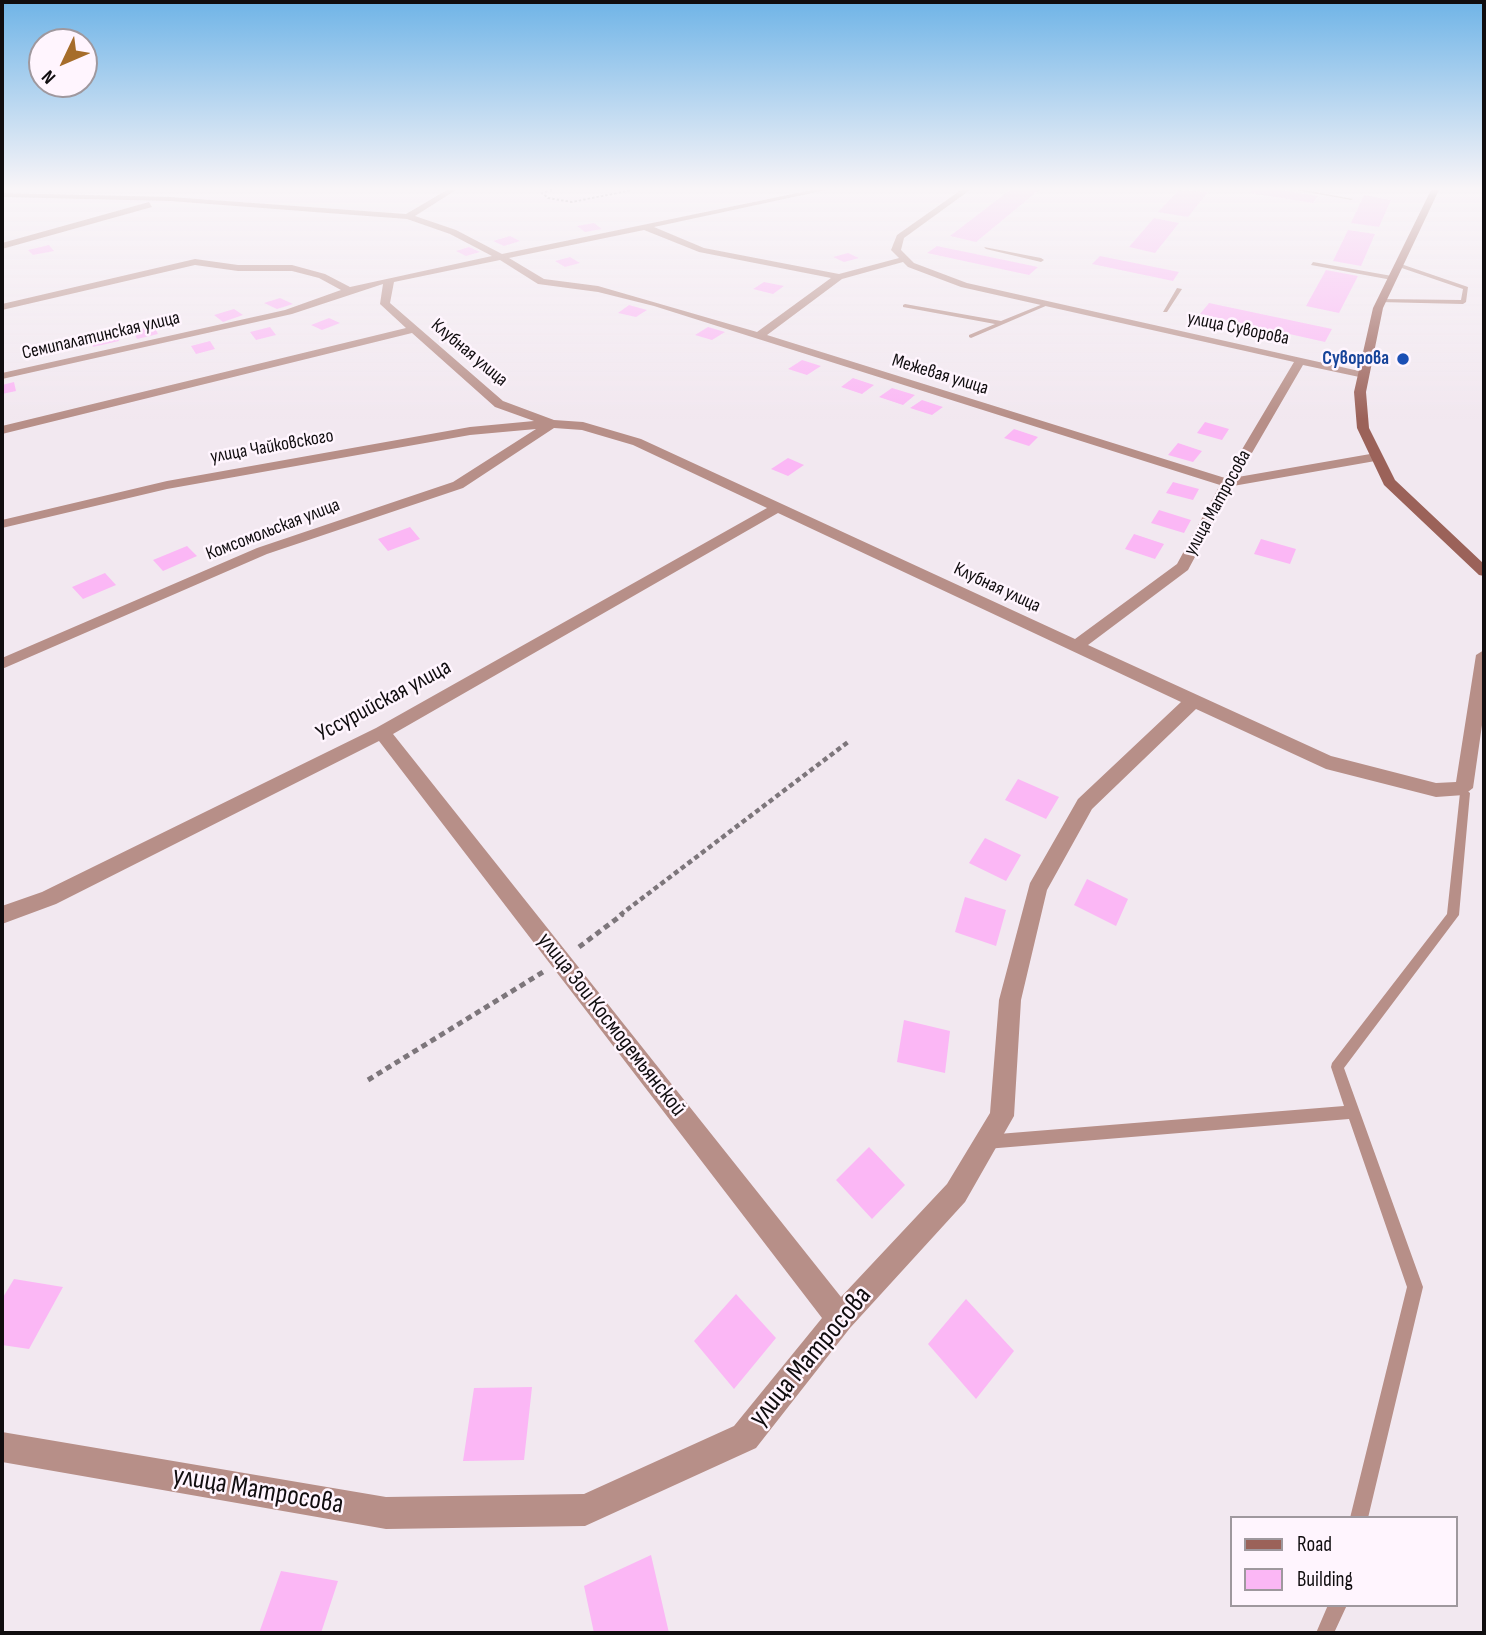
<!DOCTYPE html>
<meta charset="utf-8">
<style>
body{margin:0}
#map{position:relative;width:1486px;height:1635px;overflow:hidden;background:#f2e8f0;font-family:"Sofia Sans Condensed",sans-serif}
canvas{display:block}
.frame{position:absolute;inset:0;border:4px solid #100d0f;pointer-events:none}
.legend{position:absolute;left:1230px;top:1516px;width:228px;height:91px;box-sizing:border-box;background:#fff5fe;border:2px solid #9f989e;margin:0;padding:9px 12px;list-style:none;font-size:21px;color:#100d0f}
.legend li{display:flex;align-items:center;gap:14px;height:35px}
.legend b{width:35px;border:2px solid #9f989e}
.north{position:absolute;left:28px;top:28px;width:70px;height:70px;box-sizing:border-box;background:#fff5fe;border:2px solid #9f989e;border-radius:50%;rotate:226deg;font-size:19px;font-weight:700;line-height:28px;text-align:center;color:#100d0f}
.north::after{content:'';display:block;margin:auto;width:24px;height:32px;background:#a66d2b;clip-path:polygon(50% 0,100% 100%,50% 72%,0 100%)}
</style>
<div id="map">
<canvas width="1486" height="1635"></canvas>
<div class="frame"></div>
<ul class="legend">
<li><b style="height:9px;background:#9b6259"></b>Road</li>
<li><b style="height:19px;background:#fbb7f5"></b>Building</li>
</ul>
<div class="north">N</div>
</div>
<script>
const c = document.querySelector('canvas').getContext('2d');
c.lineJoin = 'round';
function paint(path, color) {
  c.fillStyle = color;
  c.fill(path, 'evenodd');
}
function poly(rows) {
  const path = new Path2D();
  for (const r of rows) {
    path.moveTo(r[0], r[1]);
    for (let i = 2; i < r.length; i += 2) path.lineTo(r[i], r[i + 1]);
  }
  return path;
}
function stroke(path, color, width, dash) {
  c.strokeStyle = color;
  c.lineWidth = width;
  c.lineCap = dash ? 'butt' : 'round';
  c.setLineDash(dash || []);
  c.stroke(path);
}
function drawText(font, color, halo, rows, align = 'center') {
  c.font = font + ' "Sofia Sans Condensed",sans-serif';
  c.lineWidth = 5;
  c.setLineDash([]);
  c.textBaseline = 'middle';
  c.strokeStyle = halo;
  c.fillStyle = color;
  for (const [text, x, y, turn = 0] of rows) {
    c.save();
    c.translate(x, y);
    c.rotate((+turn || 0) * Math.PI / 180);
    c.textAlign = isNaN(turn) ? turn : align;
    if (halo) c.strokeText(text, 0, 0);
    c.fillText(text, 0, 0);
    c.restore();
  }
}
paint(poly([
 [1010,190,1039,190,976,242,950,236],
 [1179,190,1208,192,1188,217,1158,212],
 [1252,190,1281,190,1318,196,1313,203,1250,193],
 [1364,195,1391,200,1379,227,1351,223],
 [1154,218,1179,223,1155,253,1129,247],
 [594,223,602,229,585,232,577,226],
 [1348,230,1375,234,1361,266,1333,261],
 [510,236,520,241,504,246,493,241],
 [49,245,54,251,33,255,28,250],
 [937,246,1038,267,1029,275,927,253],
 [469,247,480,252,466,256,456,251],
 [848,253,859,258,844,262,833,257],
 [1100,256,1179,272,1173,281,1092,264],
 [570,257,580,263,565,267,555,261],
 [1326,270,1358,276,1339,313,1306,306],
 [764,282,784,286,773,294,753,289],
 [280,298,293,304,277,309,264,303],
 [1209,303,1332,329,1325,342,1200,314],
 [629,305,647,310,636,317,618,313],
 [234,309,243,315,223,322,214,315],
 [329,318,340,323,322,330,311,325],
 [154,326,158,334,137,339,133,331],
 [270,327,276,335,256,340,250,332],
 [708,327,725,332,712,340,695,335],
 [115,333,119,341,93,347,89,338],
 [210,341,215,349,196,354,191,346],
 [802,360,821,366,807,375,788,369],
 [853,378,874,385,862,394,841,387],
 [14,382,16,391,2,394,2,385],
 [892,388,915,395,903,405,879,397],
 [922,400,943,407,932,415,910,408],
 [1205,422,1229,429,1222,440,1197,433],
 [1014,429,1038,437,1029,446,1004,438],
 [1178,443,1202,451,1193,462,1168,455],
 [788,458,804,465,788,476,771,469],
 [1173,482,1199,489,1193,500,1166,493],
 [1159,510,1191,520,1184,533,1151,523],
 [410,527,420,539,388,551,378,539],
 [1134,534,1164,544,1155,559,1125,549],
 [1261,539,1296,549,1290,564,1254,554],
 [187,546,197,556,163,571,153,560],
 [105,573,116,585,83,599,72,587],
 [1018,779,1059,797,1046,819,1005,800],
 [985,838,1021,855,1006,881,969,863],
 [1087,879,1128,899,1116,926,1074,905],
 [965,897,1006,910,996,946,955,932],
 [904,1020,950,1031,945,1073,897,1062],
 [869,1147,905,1185,872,1219,836,1180],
 [14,1279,63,1287,29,1349,2,1345,2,1299],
 [736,1294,776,1338,734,1389,694,1341],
 [966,1299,1014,1351,976,1399,928,1344],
 [532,1387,524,1460,463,1461,474,1388],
 [651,1555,669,1633,594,1633,584,1586],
 [281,1571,338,1581,321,1633,259,1633]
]), '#fbb7f5');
stroke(poly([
 [552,190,542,193,548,198,572,202,632,190]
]), '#7d767b', 2, [2.5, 2]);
stroke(poly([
 [620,915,848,742]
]), '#7d767b', 4.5, [5, 3.5]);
stroke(poly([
 [579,947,623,914],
 [368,1080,543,972]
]), '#7d767b', 5, [6, 4.5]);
paint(poly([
 [1296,190,1304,190,1353,199,1351,200,1296,190],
 [984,247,1041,258,1044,260,1041,262,986,249,984,247],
 [1313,262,1392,276,1395,278,1392,280,1311,265,1313,262],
 [1398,263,1468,287,1466,302,1463,304,1379,302,1378,301,1381,299,1461,300,1463,289,1396,266,1398,263],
 [1177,288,1182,289,1167,312,1163,312,1177,288],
 [905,304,1001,321,1043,304,1048,305,971,338,969,337,969,335,995,324,903,307,903,305,905,304],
 [1465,789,1470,793,1459,915,1344,1068,1423,1287,1368,1518,1350,1518,1407,1287,1349,1119,986,1149,981,1147,979,1142,981,1137,986,1135,1344,1106,1331,1067,1332,1063,1447,914,1460,793,1465,789],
 [1328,1605,1347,1605,1334,1633,1316,1633,1328,1605]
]), '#b78f88');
paint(poly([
 [447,190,456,190,415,216,456,230,502,254,812,190,826,190,654,227,704,248,839,274,899,258,891,250,897,235,961,190,970,190,904,238,901,250,914,263,967,283,1368,373,1368,377,1364,378,1303,365,1238,477,1376,453,1381,454,1381,460,1233,486,1188,570,1088,645,1331,756,1436,783,1456,782,1476,655,1484,650,1484,711,1473,788,1464,795,1436,797,1326,769,1196,709,1092,809,1047,890,1021,1000,1014,1116,965,1202,850,1328,756,1448,596,1521,585,1526,386,1529,2,1462,2,1432,386,1497,584,1494,734,1426,822,1318,379,741,56,904,2,924,2,906,42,892,376,728,767,508,633,445,582,430,554,428,463,488,267,554,2,669,2,658,257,548,453,482,536,429,470,435,167,489,2,528,2,520,167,481,470,427,534,421,495,407,412,333,2,434,2,426,406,328,380,304,383,284,292,314,2,379,2,373,285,310,341,290,319,278,292,271,238,271,195,265,2,310,2,304,195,259,238,265,292,265,325,274,350,287,492,256,450,234,407,219,170,201,2,197,2,193,170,197,406,214,447,190],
 [644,230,699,252,831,278,757,332,598,286,544,279,509,258,644,230],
 [500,260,538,284,598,292,654,306,1220,485,1177,564,1075,639,641,439,583,422,554,420,503,401,390,303,394,282,500,260],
 [903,262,908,267,961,287,1294,362,1225,478,767,335,842,279,903,262],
 [778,513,1181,702,1078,799,1030,883,999,1000,990,1113,947,1184,841,1297,393,734,778,513],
 [149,202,152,207,2,249,2,243,149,202]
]), '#b78f88');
paint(poly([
 [1431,190,1439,190,1383,308,1366,392,1369,428,1395,480,1484,564,1484,576,1479,575,1384,485,1357,428,1354,392,1373,308,1431,190]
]), '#9b6259');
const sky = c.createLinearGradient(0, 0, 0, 419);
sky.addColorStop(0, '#6fb4e7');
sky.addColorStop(0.45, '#f9f5f8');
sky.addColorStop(1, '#f9f5f800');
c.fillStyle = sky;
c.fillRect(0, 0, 1486, 419);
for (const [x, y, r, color] of [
 [1403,359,7,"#1a4fb4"]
]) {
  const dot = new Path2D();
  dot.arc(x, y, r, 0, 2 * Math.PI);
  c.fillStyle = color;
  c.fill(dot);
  stroke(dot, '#fff5fe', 2.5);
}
drawText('19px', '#100d0f', '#fff5fe', [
 ["улица Суворова",1238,329,12],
 ["Семипалатинская улица",101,336,-13],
 ["Клубная улица",469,353,40],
 ["Межевая улица",940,375,17],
 ["улица Чайковского",272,447,-10],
 ["улица Матросова",1218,503,-61],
 ["Комсомольская улица",273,530,-21],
 ["Клубная улица",997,588,25]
]);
drawText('bold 19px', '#164399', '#fff5fe', [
 ["Суворова",1389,359]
], 'right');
drawText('23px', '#100d0f', '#fff5fe', [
 ["Уссурийская улица",384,701,-28],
 ["улица Зои Космодемьянской",611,1025,52]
]);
drawText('28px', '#100d0f', '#fff5fe', [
 ["улица Матросова",811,1357,-50],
 ["улица Матросова",258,1491,10]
]);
</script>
